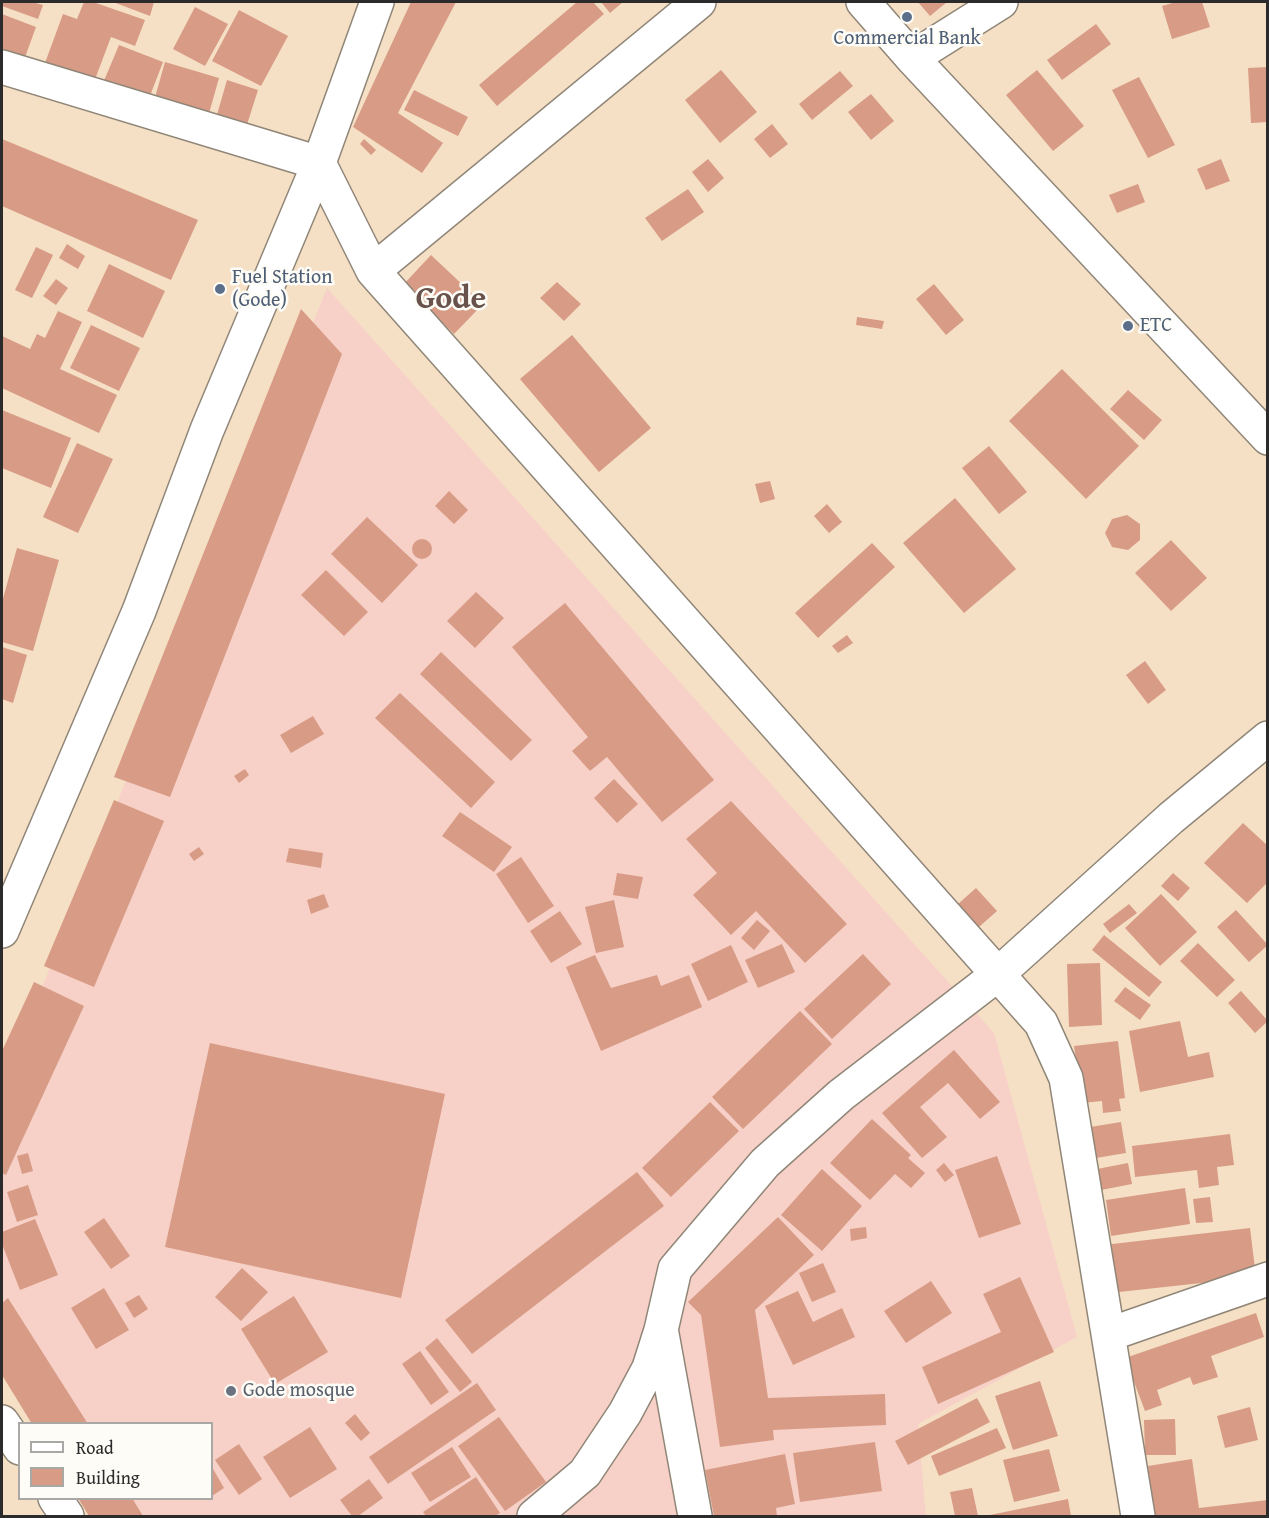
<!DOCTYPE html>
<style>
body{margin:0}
#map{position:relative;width:1269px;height:1518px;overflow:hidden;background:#f5e0c5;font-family:"Gentium Book Plus",serif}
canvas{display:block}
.frame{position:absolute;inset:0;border:3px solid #2b2b2b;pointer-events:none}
.legend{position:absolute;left:18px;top:1422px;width:195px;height:78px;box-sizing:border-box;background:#fdfcf7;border:2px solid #a9a8a5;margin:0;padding:8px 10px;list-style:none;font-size:18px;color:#2b2b2b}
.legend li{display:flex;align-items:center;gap:12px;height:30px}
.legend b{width:30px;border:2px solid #a9a8a5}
</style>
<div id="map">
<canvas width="1269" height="1518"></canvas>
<div class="frame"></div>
<ul class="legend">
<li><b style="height:8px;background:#fff"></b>Road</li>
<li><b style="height:16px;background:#d89b86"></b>Building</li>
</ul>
</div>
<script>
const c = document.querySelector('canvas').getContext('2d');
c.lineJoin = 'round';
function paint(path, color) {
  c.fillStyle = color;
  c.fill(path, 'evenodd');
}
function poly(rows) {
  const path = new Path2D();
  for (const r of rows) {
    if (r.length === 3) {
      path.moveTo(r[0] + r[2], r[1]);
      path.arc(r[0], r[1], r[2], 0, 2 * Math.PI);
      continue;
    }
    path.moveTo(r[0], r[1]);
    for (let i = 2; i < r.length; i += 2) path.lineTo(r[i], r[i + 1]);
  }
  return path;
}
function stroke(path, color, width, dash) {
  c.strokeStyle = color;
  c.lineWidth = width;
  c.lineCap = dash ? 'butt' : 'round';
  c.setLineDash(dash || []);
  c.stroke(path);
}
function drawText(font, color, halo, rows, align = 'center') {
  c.font = font + ' "Gentium Book Plus",serif';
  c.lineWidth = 5;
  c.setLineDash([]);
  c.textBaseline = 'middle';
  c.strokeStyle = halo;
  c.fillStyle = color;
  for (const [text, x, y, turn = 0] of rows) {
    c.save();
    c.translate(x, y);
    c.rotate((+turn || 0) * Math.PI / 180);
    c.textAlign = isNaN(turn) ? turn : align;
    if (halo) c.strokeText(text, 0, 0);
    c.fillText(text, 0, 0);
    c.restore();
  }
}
paint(poly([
 [327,288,994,1033,1077,1337,918,1424,926,1516,104,1516,92,1499,212,1498,212,1424,43,1423,2,1361,2,1085]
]), '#f7d1c7');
paint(poly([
 [2,2,32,2,43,5,38,19,2,6],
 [84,2,93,2,145,20,135,46,111,37,94,82,45,63,63,14,77,19],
 [113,2,154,2,150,16],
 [411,2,456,2,398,113,443,143,422,173,353,127],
 [577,2,593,2,604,14,497,106,479,85],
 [601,2,623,2,610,13],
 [918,2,947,2,930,16],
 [1176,2,1202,2,1210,27,1172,39,1162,6],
 [195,7,228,24,205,66,173,49],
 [239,10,288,36,261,86,212,61],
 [2,14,36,27,24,60,2,51],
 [1096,24,1111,44,1062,80,1047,60],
 [119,45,163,62,148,101,103,83],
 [165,62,219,78,208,117,154,101],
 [1268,67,1268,122,1251,123,1248,68],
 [721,70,757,112,720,143,685,100],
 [1037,70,1084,126,1053,151,1006,95],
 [840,71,853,86,812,120,799,104],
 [1139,77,1175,145,1148,158,1112,90],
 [227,80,258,90,244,134,214,125],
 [414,90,468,117,458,136,404,110],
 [871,94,894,121,871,140,848,112],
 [772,124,788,144,770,158,754,139],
 [2,139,198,220,171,280,2,206],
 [364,139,376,150,371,155,360,144],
 [708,159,724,178,708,192,692,172],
 [1221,159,1230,181,1206,190,1197,169],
 [1138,184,1145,202,1117,213,1109,195],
 [688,189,704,212,662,241,645,218],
 [67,244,85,256,78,269,59,258],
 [36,247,53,255,32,298,15,290],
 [431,255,483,304,454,334,403,285],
 [109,264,165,291,143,338,87,311],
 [56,279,68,288,56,305,43,296],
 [557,282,581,304,564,321,540,298],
 [934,284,964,320,946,335,916,299],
 [301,309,342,354,170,797,114,777],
 [58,311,82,322,60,369,117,395,99,433,2,388,2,336,30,349,37,334,45,338],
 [857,317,884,321,882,329,856,325],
 [91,325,140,348,119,391,70,368],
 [572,335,651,428,599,472,520,379],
 [1062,369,1139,446,1086,499,1009,421],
 [1128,390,1162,420,1144,440,1110,409],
 [2,410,71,438,51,488,2,468],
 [77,443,113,459,78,533,43,517],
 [989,446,1027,492,999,514,962,468],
 [770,481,775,499,760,503,755,484],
 [449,491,468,510,454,524,435,506],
 [955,498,1016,569,964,613,903,543],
 [827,504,842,522,829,533,814,516],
 [1127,515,1140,524,1140,540,1128,550,1112,547,1105,533,1112,519],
 [367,517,418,565,382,603,331,554],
 [422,549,10],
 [1171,540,1207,578,1171,611,1135,573],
 [872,543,895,567,818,638,795,613],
 [17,548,59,560,33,651,2,642,2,602],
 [326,570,368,612,344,636,301,595],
 [476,592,504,618,475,648,447,621],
 [565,603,714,780,662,822,607,757,590,771,572,751,588,737,512,647],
 [847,635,853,643,838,653,832,646],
 [2,647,27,655,13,703,2,699],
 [441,652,532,740,511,761,420,674],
 [1145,661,1166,690,1148,704,1126,675],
 [400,693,495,782,471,808,375,718],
 [313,716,324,734,291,753,280,735],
 [245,769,249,775,239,783,234,776],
 [614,779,638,804,617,823,594,798],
 [114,800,164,821,94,987,44,966],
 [731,801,847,924,805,963,756,911,731,935,693,895,717,873,686,839],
 [460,812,512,847,494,872,442,836],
 [1243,823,1268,846,1268,882,1247,903,1204,863],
 [199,847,204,854,194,861,189,854],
 [289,848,323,853,321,868,286,862],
 [521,857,554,906,528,923,496,874],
 [617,873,643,877,638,899,613,895],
 [1173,873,1190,888,1178,901,1161,886],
 [976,888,997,911,979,927,958,904],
 [324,894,329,907,311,914,307,900],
 [1161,894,1197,932,1160,966,1125,928],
 [614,900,624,947,596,953,585,907],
 [1129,904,1137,913,1110,933,1103,924],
 [1236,910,1268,945,1249,962,1217,927],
 [560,911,582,944,551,963,530,931],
 [757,920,770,931,754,950,741,938],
 [1104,935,1162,982,1149,997,1092,950],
 [1198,943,1235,980,1217,997,1180,961],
 [782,944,795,972,758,988,745,960],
 [731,945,748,982,708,1001,691,964],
 [863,954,891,984,832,1039,804,1009],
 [595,955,611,988,657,975,661,986,689,975,702,1007,601,1051,566,967],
 [1100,963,1102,1025,1069,1027,1067,964],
 [34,982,84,1006,6,1175,2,1173,2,1051],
 [1125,987,1151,1005,1140,1020,1114,1001],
 [1241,991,1268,1021,1255,1033,1228,1003],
 [800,1011,832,1044,743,1129,712,1097],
 [1180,1021,1188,1057,1209,1052,1214,1077,1140,1092,1129,1031],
 [1118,1041,1125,1098,1119,1099,1121,1111,1103,1113,1102,1101,1082,1103,1074,1046],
 [210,1043,445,1094,401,1298,165,1247],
 [954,1050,1000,1102,980,1119,948,1083,920,1107,947,1137,922,1158,882,1113],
 [710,1102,739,1131,671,1197,642,1168],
 [872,1119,911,1155,908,1158,925,1173,911,1188,895,1174,870,1200,830,1163],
 [1121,1122,1126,1153,1090,1159,1084,1128],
 [1230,1134,1234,1165,1217,1167,1219,1185,1199,1188,1197,1170,1135,1177,1132,1146],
 [28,1153,33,1171,22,1174,17,1156],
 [997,1156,1021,1224,979,1238,955,1170],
 [944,1163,954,1175,945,1182,936,1170],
 [1128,1163,1132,1184,1096,1191,1092,1170],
 [822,1169,862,1206,822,1251,781,1215],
 [637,1172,664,1206,472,1354,445,1320],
 [28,1185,38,1215,17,1222,7,1192],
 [1185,1188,1190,1224,1111,1236,1106,1200],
 [1210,1197,1213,1222,1196,1223,1193,1199],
 [778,1217,814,1255,755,1310,768,1398,885,1394,886,1425,773,1430,774,1440,720,1447,701,1315,688,1302],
 [104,1218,130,1256,111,1269,84,1232],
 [35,1219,58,1275,20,1290,2,1244,2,1232],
 [866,1227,867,1238,851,1241,850,1229],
 [1250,1228,1256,1277,1110,1293,1104,1245],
 [823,1263,836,1292,812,1302,799,1273],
 [242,1268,268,1292,241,1321,215,1297],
 [1020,1277,1054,1352,938,1404,922,1367,1001,1332,983,1294],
 [931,1281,952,1313,906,1343,884,1311],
 [104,1288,129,1330,96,1349,71,1308],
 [798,1291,813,1322,842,1308,855,1337,793,1365,765,1306],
 [139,1295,148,1309,134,1318,125,1303],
 [294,1296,328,1352,275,1384,241,1329],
 [8,1298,88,1424,32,1424,2,1375,2,1303],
 [1256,1313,1264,1337,1211,1356,1218,1377,1193,1385,1190,1377,1157,1390,1162,1405,1145,1411,1125,1358],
 [437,1338,472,1382,460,1392,425,1348],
 [420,1351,449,1392,431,1405,402,1364],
 [1040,1381,1058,1436,1013,1450,995,1396],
 [477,1383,496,1410,388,1484,369,1457],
 [977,1398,990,1422,908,1465,895,1441],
 [1250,1407,1258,1440,1225,1448,1217,1416],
 [355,1414,370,1433,361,1441,345,1423],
 [499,1417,546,1482,505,1511,458,1446],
 [1175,1419,1176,1455,1145,1455,1144,1420],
 [310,1427,337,1469,290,1498,263,1457],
 [997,1428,1006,1448,939,1476,931,1456],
 [875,1442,882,1491,800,1502,793,1453],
 [239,1444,262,1479,239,1495,215,1460],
 [452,1447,471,1477,430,1502,411,1473],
 [1049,1449,1060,1491,1014,1502,1003,1460],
 [785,1454,795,1504,776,1508,777,1516,714,1516,705,1470],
 [1192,1459,1199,1508,1268,1500,1268,1516,1155,1516,1148,1466],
 [212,1467,224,1488,212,1496],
 [476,1477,500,1513,495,1516,426,1516,423,1512],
 [369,1479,383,1498,358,1516,352,1516,340,1500],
 [972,1488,978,1516,955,1516,950,1492],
 [78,1498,132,1498,143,1516,89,1516],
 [1068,1499,1071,1516,990,1516,990,1515]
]), '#d89b86');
const minor = poly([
 [863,2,912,58,1268,438],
 [912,58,1001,2],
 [2,67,319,163,373,271,1041,1023,1066,1078,1138,1516],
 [373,271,699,2],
 [2,931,139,611,207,430,319,163,377,2],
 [662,1334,695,1516],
 [1110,1334,1268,1279],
 [2,1422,20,1448],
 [55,1498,67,1516],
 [534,1516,585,1473,625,1413,649,1368,661,1330,675,1269,765,1163,841,1095,997,975,1171,818,1268,738]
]);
stroke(minor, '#908678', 36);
stroke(minor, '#fff', 33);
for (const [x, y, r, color] of [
 [907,17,6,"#5c6f8a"],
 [220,289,6,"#5c6f8a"],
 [1128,326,6,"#5c6f8a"],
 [231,1391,6,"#6b7280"]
]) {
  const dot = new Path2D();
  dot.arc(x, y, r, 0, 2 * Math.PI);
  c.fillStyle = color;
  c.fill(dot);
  stroke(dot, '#fdfcf7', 2);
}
drawText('20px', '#4e5e75', '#fdfcf7', [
 ["Commercial Bank",907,39,"center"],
 ["Fuel Station",232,278],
 ["(Gode)",232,301],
 ["ETC",1140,326]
], 'left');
drawText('20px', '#5b616d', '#fdfcf7', [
 ["Gode mosque",243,1391]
], 'left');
drawText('bold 32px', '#68524b', '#fdfcf7', [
 ["Gode",451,300]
]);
</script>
